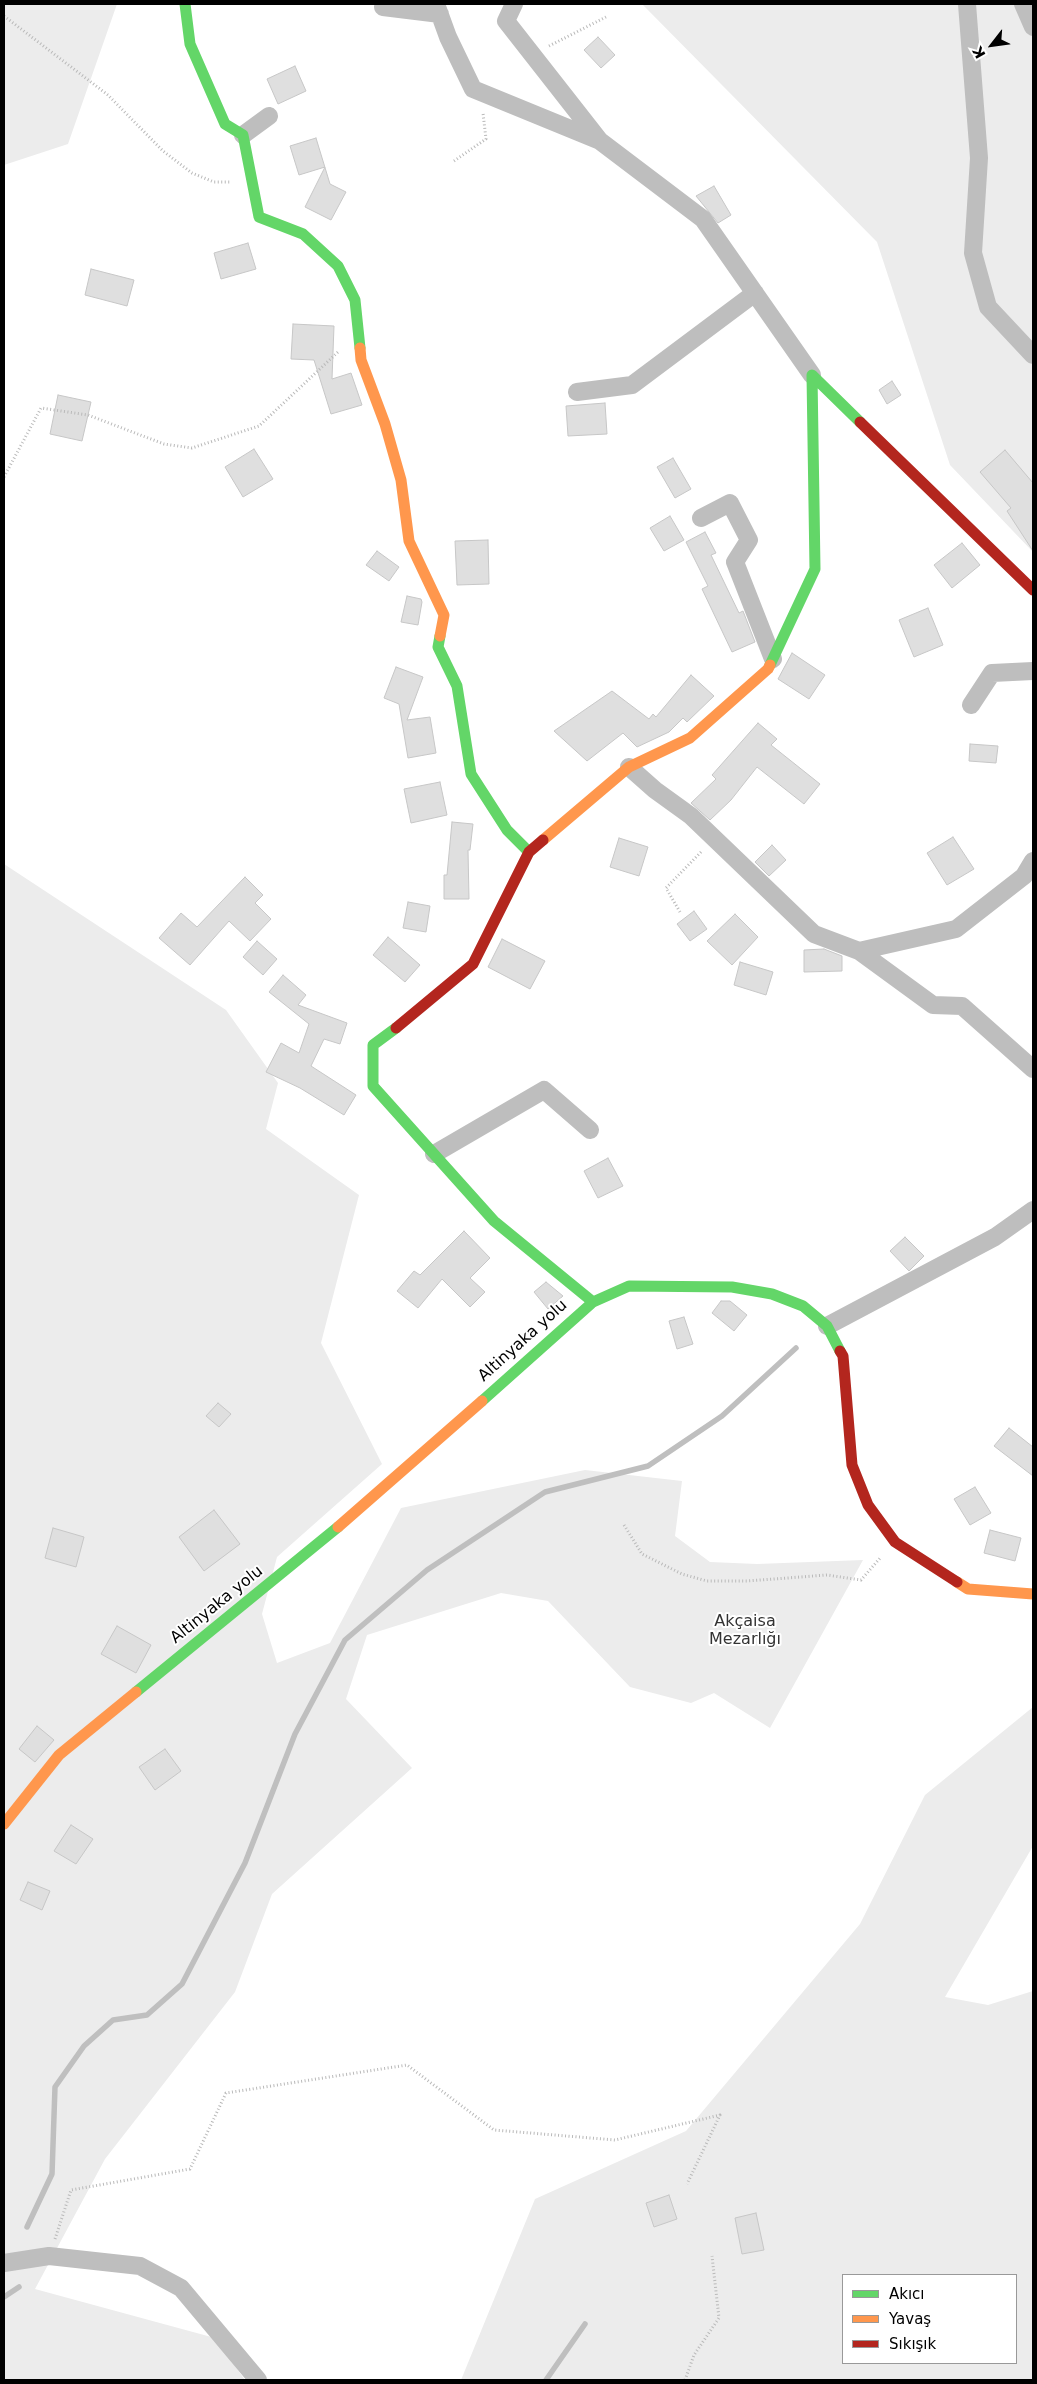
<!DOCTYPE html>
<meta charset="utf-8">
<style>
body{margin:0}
#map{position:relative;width:1037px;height:2384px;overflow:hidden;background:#fff;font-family:"DejaVu Sans",sans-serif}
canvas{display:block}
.frame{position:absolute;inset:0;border:5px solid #000;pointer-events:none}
.legend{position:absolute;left:842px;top:2274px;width:175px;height:90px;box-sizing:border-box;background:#fff;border:1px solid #999;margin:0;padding:6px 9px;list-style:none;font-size:15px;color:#000}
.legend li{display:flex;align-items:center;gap:10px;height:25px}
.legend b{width:25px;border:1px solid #999}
.north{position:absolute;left:967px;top:20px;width:50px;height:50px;-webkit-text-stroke:4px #fff;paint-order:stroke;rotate:240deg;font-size:14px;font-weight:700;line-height:20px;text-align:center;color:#000}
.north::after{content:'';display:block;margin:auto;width:18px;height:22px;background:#000;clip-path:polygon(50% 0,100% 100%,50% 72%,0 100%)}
</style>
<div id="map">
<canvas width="1037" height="2384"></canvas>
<div class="frame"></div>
<ul class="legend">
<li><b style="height:6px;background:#63d668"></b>Akıcı</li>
<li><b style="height:6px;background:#ff974d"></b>Yavaş</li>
<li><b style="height:6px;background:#b3261e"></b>Sıkışık</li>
</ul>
<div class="north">K</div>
</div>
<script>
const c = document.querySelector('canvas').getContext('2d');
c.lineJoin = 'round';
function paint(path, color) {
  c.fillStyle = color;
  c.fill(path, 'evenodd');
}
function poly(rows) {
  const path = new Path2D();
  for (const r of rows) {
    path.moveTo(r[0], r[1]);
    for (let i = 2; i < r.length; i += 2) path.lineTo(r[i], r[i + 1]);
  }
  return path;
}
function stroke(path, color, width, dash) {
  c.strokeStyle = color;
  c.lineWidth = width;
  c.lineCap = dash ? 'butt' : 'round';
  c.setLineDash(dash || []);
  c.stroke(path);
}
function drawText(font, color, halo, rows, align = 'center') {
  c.font = font + ' "DejaVu Sans",sans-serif';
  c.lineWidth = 4;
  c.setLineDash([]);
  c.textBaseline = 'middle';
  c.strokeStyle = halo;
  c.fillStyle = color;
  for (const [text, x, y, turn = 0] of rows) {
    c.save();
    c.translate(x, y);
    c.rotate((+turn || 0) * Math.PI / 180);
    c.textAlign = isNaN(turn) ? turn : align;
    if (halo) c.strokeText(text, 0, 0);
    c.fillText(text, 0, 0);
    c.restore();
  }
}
paint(poly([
 [4,4,117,4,68,144,4,165],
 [642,4,1033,4,1033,552,950,465,877,242],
 [4,864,226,1010,278,1083,266,1129,359,1195,321,1343,382,1464,277,1557,262,1614,277,1663,330,1643,401,1508,585,1470,682,1481,675,1536,710,1562,757,1564,863,1560,770,1728,714,1693,691,1703,630,1687,548,1601,501,1593,367,1635,346,1699,412,1768,272,1894,235,1992,105,2159,35,2289,215,2338,245,2380,4,2380],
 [1033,1707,1033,1846,945,1997,988,2005,1033,1991,1033,2380,461,2380,535,2199,686,2131,860,1924,925,1795],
 [843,2275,1016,2275,1016,2363,843,2363]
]), '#ececec');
stroke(poly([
 [27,2227,52,2174,55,2087,84,2046,113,2020,147,2015,182,1984,245,1863,295,1734,345,1640,427,1570,545,1492,648,1466,722,1416,796,1348],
 [4,2297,19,2287],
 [546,2380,585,2324]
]), '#bfbfbf', 5.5);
const building = poly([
 [598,37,615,55,601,68,584,50,598,37],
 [295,66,306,91,278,104,267,79,295,66],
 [316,138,330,184,346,192,331,220,305,207,325,167,299,175,290,146,316,138],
 [714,186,731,215,718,223,696,196,714,186],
 [248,243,256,269,221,279,214,253,248,243],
 [91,269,134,280,127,306,85,295,91,269],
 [293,324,334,326,332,379,351,373,362,405,331,414,314,360,291,359,293,324],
 [892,381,901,395,887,404,879,390,892,381],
 [58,395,91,402,82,441,50,434,58,395],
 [605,403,607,434,568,436,566,406,605,403],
 [254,449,273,479,243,497,225,467,254,449],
 [1005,450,1033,483,1033,551,1007,511,1011,508,980,472,1005,450],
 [673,458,691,489,675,498,657,467,673,458],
 [670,516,684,540,664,551,650,528,670,516],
 [705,532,716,553,711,555,739,613,743,611,755,642,732,652,702,589,708,586,686,542,705,532],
 [488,540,489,584,457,585,455,541,488,540],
 [962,543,980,565,952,588,934,565,962,543],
 [377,551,399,567,389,581,366,565,377,551],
 [407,596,421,599,422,602,418,625,401,622,407,596],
 [928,608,943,645,914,657,899,620,928,608],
 [792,653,825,675,809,699,778,679,792,653],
 [396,667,423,677,407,720,430,717,436,753,408,758,399,704,384,698,396,667],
 [691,675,714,696,687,722,683,718,669,732,637,747,623,733,587,761,554,731,612,691,649,719,653,714,656,717,691,675],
 [758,723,777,739,771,745,820,784,804,804,757,767,731,800,710,820,691,803,716,779,712,775,758,723],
 [970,744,998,746,996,763,969,761,970,744],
 [440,782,447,815,411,823,404,789,440,782],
 [452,822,473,824,470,850,468,850,469,899,444,899,444,875,447,875,452,822],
 [953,837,974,869,947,885,927,853,953,837],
 [619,838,648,847,639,876,610,867,619,838],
 [772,845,786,860,769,876,755,862,772,845],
 [245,877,263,895,255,903,271,919,250,941,229,921,190,965,159,938,181,913,197,927,245,877],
 [408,902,430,906,426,932,403,928,408,902],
 [694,911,707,929,690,941,677,924,694,911],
 [735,914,758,937,732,965,707,941,735,914],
 [388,937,420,965,405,982,373,955,388,937],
 [502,939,545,961,530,989,488,967,502,939],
 [257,941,277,959,263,975,243,957,257,941],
 [824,949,842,956,842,971,804,972,804,950,824,949],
 [740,962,773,972,766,995,734,985,740,962],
 [283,975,306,995,298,1005,347,1023,340,1044,324,1039,311,1066,356,1095,344,1115,300,1088,266,1072,281,1043,299,1053,309,1024,269,992,283,975],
 [608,1158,623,1186,598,1198,584,1171,608,1158],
 [464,1231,490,1258,470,1278,485,1292,470,1307,442,1279,418,1308,397,1291,414,1271,420,1275,464,1231],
 [905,1237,924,1256,909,1271,890,1251,905,1237],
 [546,1282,563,1296,548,1309,534,1292,546,1282],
 [721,1301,730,1301,747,1315,734,1331,712,1313,721,1301],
 [684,1317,693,1344,677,1349,669,1321,684,1317],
 [218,1403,231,1414,219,1427,206,1416,218,1403],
 [1009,1428,1033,1447,1033,1476,994,1446,1009,1428],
 [975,1487,991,1513,970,1525,954,1499,975,1487],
 [214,1510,240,1544,204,1571,179,1537,214,1510],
 [53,1528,84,1537,76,1567,45,1558,53,1528],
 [990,1530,1021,1538,1015,1561,984,1553,990,1530],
 [117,1626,151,1645,136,1673,101,1654,117,1626],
 [37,1726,54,1740,35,1762,19,1749,37,1726],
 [165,1749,181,1771,155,1790,139,1767,165,1749],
 [71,1825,93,1839,76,1864,54,1851,71,1825],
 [28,1882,50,1891,42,1910,20,1900,28,1882],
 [669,2195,677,2219,654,2227,646,2203,669,2195],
 [756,2213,764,2250,742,2254,735,2218,756,2213]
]);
paint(building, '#dfdfdf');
stroke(building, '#c7c7c7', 1);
stroke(poly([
 [4,16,108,95,163,151,192,173,214,182,230,182],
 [549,46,606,17],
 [454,161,486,139,483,113],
 [4,477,41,408,88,415,164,444,192,448,259,426,338,352],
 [680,912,666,888,702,851],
 [624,1525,642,1554,682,1574,707,1581,747,1581,827,1575,861,1580,881,1557],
 [55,2239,71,2190,190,2169,226,2093,407,2065,494,2130,615,2140,720,2115,687,2184],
 [685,2380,694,2355,719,2318,712,2256]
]), '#b9b9b9', 3, [1, 2.5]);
stroke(poly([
 [436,4,448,37,473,89,600,141,703,219,812,375],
 [514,4,506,21,600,141],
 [967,4,979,158,973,253,988,307,1033,355],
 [1023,4,1033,27],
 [383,7,440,14],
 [243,135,269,116],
 [577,392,632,385,755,293],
 [701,518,730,503,749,540,735,562,773,659],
 [971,705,992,673,1033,671],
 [629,767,655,790,691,816,814,934,859,951,933,1005,962,1006,1033,1069],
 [859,951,956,929,1024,876,1033,861],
 [434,1154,544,1090,590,1130],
 [827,1326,995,1237,1033,1210],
 [4,2263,49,2256,140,2266,181,2288,258,2380]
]), '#bebebe', 18);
stroke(poly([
 [185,4,190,44,225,124,243,135,259,217,303,234,338,266,355,300,360,348],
 [440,636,438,647,457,686,471,774,507,830,529,852],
 [770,665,815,569,812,375,860,422],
 [396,1028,373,1045,373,1086,494,1221,593,1302],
 [482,1401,593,1302,629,1286,732,1287,772,1294,803,1306,827,1326,840,1351],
 [136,1692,338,1527]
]), '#63d668', 11);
stroke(poly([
 [360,348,361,360,385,424,401,480,409,541,444,615,440,636],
 [543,840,629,767,690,738,768,669,770,665],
 [338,1527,482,1401],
 [957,1582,968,1589,1033,1594],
 [4,1824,59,1755,136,1692]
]), '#ff974d', 11);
stroke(poly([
 [860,422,1033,590],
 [396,1028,473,964,529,852,543,840],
 [840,1351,843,1356,852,1465,868,1505,895,1542,957,1582]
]), '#b3261e', 11);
drawText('16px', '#000', '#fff', [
 ["Altinyaka yolu",523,1341,-42],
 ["Altinyaka yolu",217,1605,-39]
]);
drawText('16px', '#333', '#fff', [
 ["Akçaisa",745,1622],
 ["Mezarlığı",745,1640]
]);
</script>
